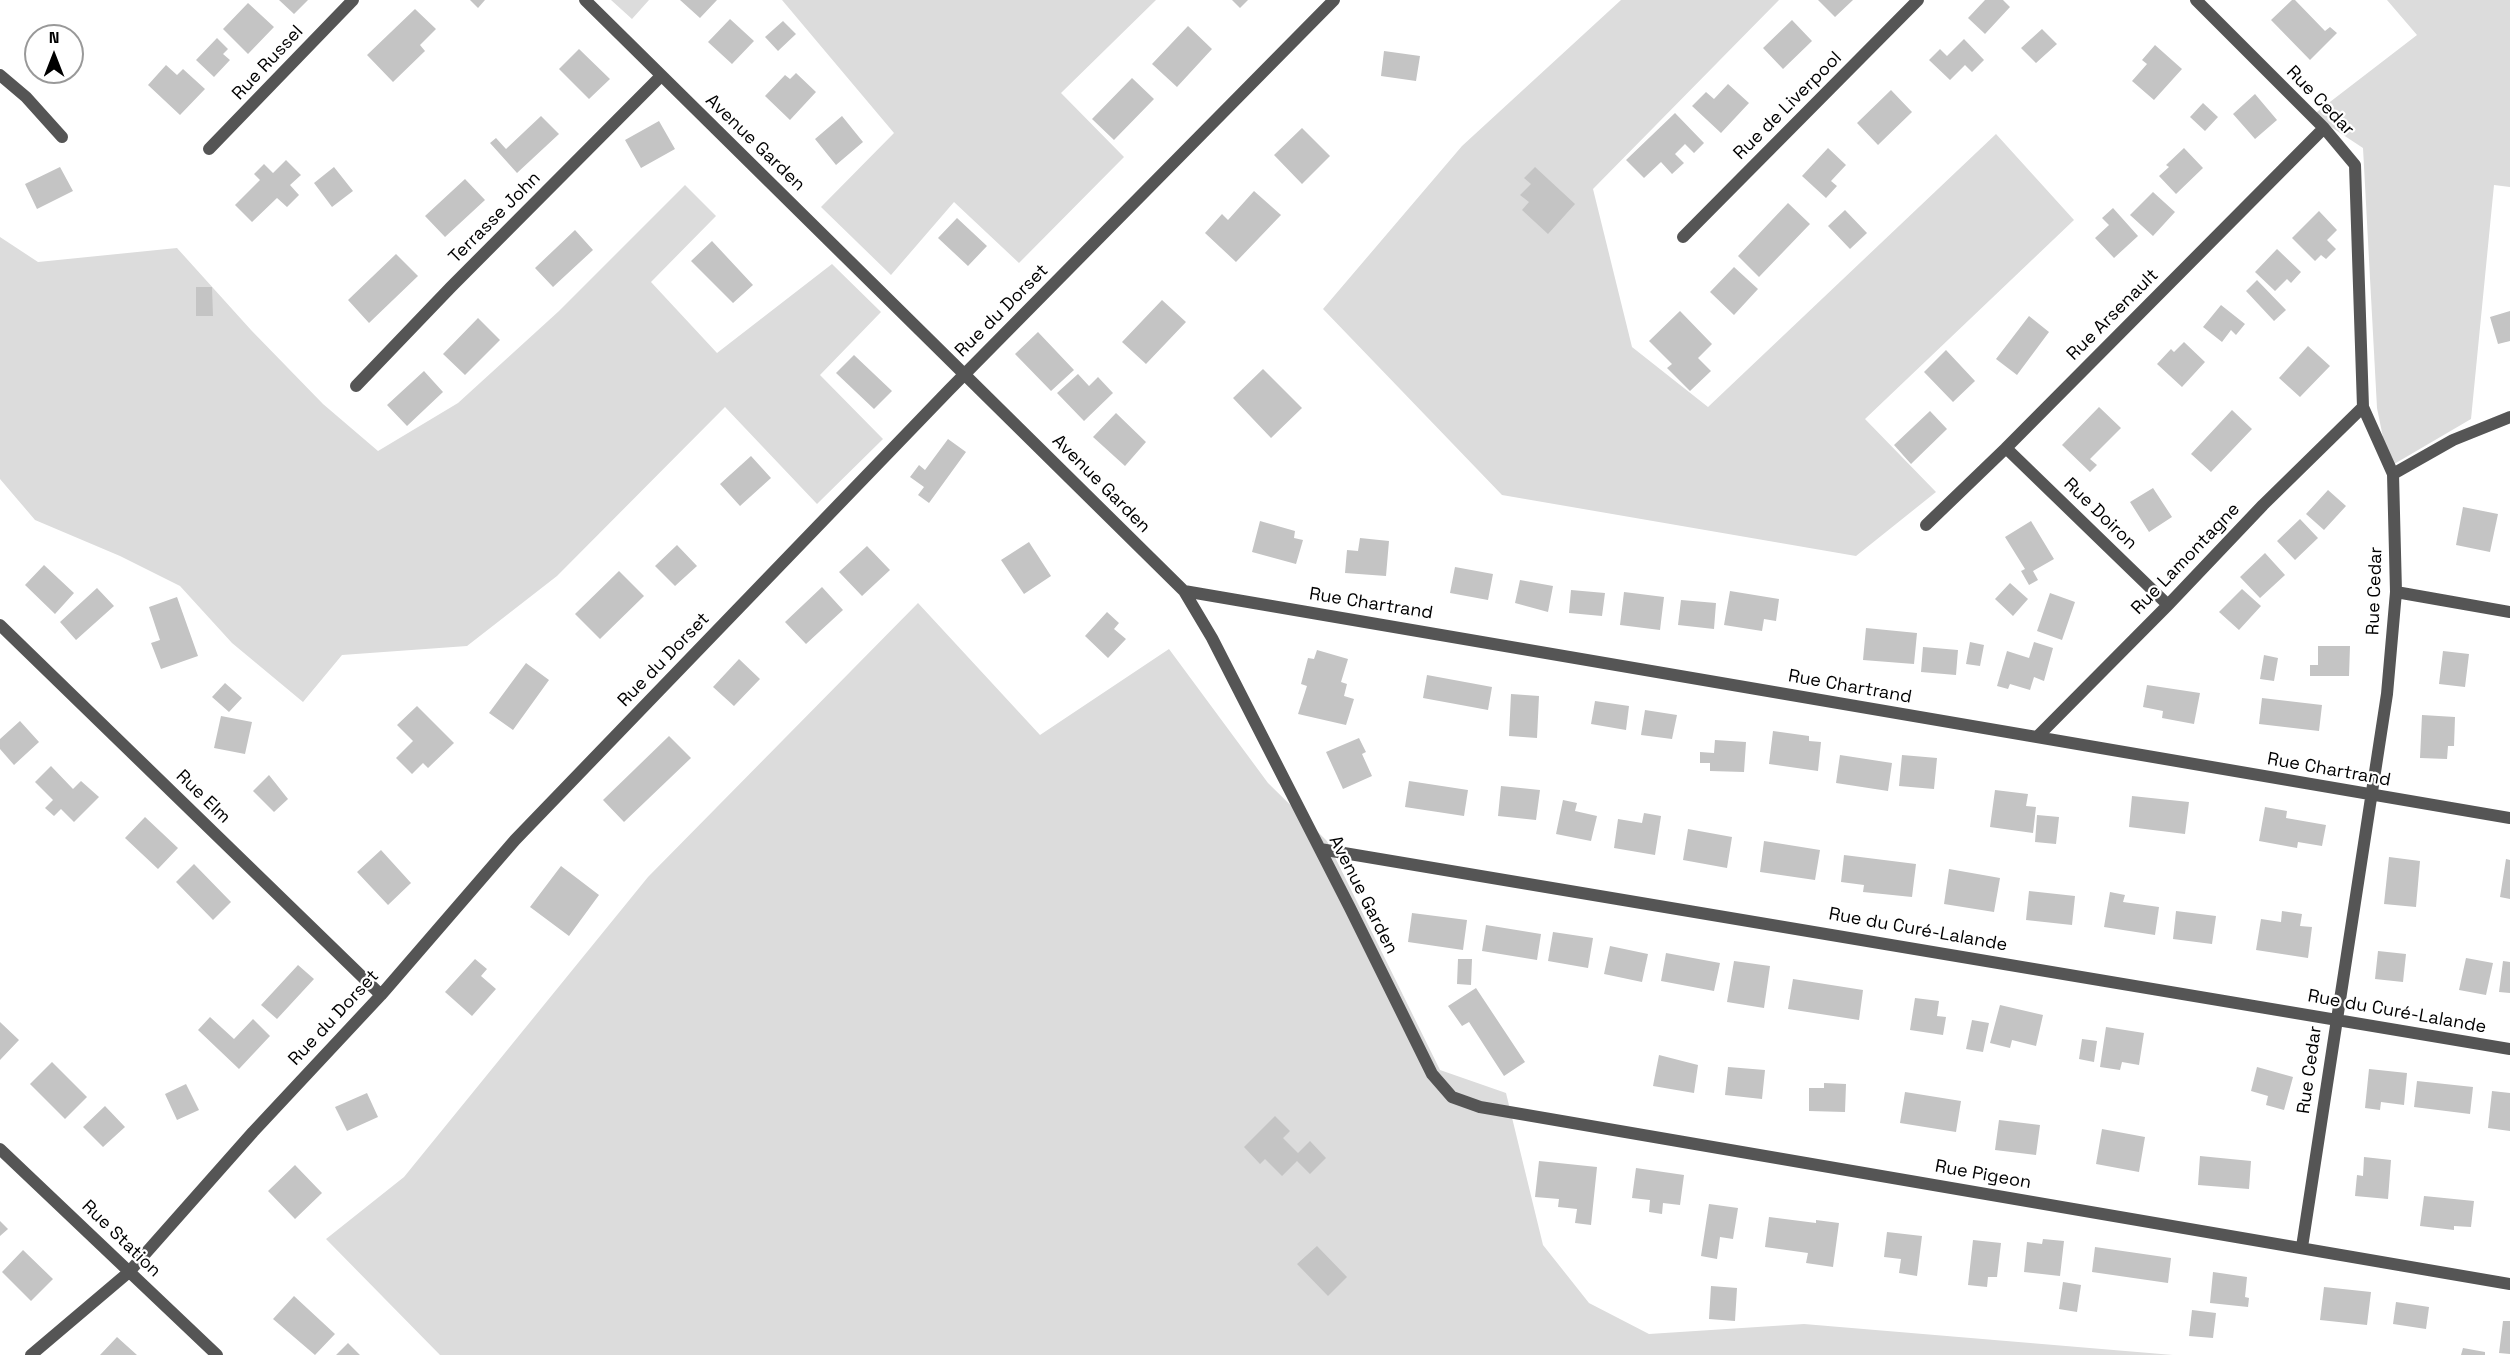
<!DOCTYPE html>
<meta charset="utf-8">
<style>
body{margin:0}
#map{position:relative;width:2510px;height:1355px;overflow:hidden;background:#fff;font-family:"Space Grotesk",sans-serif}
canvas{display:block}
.north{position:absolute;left:24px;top:24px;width:60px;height:60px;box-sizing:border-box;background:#fff;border:2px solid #999;border-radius:50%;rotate:0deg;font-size:16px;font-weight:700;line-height:24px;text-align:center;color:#000}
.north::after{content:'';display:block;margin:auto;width:21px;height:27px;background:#000;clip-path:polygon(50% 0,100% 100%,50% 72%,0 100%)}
</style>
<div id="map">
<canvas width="2510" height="1355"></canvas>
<div class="north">N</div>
</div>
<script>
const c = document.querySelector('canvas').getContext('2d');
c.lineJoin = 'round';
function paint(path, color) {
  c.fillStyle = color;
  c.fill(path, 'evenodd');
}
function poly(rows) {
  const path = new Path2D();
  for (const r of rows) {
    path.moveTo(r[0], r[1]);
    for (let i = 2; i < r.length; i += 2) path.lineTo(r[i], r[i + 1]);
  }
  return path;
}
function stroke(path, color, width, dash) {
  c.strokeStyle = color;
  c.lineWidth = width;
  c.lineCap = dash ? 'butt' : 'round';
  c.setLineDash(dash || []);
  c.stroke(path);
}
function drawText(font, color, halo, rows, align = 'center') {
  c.font = font + ' "Space Grotesk",sans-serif';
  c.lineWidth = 4.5;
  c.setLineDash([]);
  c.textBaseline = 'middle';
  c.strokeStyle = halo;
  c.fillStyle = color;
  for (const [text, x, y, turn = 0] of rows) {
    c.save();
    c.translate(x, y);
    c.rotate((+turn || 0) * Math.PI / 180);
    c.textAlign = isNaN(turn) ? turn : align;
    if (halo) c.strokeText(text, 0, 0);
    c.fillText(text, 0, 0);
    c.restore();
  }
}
paint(poly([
 [611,0,649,0,632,19],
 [782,0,1156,0,1061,93,1124,157,1019,263,954,202,891,275,821,207,894,133],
 [1621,0,1779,0,1593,189,1632,347,1708,407,1996,134,2074,220,1865,419,1936,492,1856,556,1502,495,1323,309,1462,146],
 [2387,0,2510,0,2510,187,2494,185,2471,419,2389,467,2377,408,2363,148,2313,115,2417,35],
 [685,185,716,216,651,282,717,353,832,264,881,312,820,375,883,439,817,504,725,407,557,576,467,646,342,655,303,702,232,643,180,586,120,556,35,520,0,479,0,237,38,262,177,248,251,330,323,404,378,451,458,403,559,311],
 [918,603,1040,735,1169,649,1268,783,1327,841,1440,1070,1506,1093,1543,1245,1589,1303,1649,1334,1804,1324,2173,1355,440,1355,326,1239,404,1177,648,877]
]), '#dcdcdc');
paint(poly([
 [279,0,308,0,294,14],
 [470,0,485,0,478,8],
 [680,0,717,0,700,18],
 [1232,0,1248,0,1240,8],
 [1818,0,1853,0,1835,17],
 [1985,0,2003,0,2010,7,1985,34,1968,18],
 [2292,0,2295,0,2325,31,2330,27,2337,33,2310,60,2271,20],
 [248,3,274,27,248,54,223,29],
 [415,9,436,29,420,45,425,51,393,82,367,55],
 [730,19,754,41,732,64,708,42],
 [1792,20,1812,41,1783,69,1763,48],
 [783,21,796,34,778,51,765,37],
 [1188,26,1212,49,1177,87,1152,64],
 [2042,29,2057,44,2036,63,2021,48],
 [217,38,228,49,223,54,230,60,214,77,196,60],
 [1964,39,1984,60,1972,72,1965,65,1950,80,1929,60,1940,49,1947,56],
 [2155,45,2182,69,2154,100,2132,81,2147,64,2142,60],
 [579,49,610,79,589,99,559,69],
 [1384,51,1420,56,1416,81,1381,76],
 [166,65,177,75,183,69,205,89,180,115,148,85],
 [796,73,816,92,790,120,765,96,785,75,790,79],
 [1132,78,1154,99,1114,140,1092,119],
 [1728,84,1749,103,1721,133,1692,106,1706,92,1714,99],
 [1891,90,1912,112,1878,145,1857,123],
 [2255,94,2277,120,2255,139,2233,114],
 [2203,103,2218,117,2205,131,2190,117],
 [1675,113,1704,143,1694,153,1685,144,1675,154,1684,163,1672,174,1661,162,1644,178,1626,160],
 [541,116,559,134,517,173,490,143,496,138,506,149],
 [842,116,863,142,836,165,815,139],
 [659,121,675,149,641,168,625,140],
 [1302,128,1330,156,1302,184,1274,155],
 [1828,148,1846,165,1831,181,1837,186,1826,198,1802,176],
 [2184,148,2203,168,2176,194,2159,176,2169,167,2166,165],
 [286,160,301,175,290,185,299,195,287,207,277,198,252,222,235,205,260,180,254,174,264,164,273,173],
 [60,167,73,191,37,209,25,184],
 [334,167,353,191,332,207,314,183],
 [1535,167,1575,204,1548,234,1522,210,1529,202,1520,195,1531,184,1524,178],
 [465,179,485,200,445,237,425,216],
 [1254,191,1281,215,1236,262,1205,233,1222,214,1228,220],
 [2153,192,2175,212,2153,236,2130,215],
 [1788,203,1810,224,1759,277,1738,256],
 [2113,208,2138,236,2114,258,2095,238,2109,225,2102,218],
 [1845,210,1867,233,1850,249,1828,226],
 [2319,211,2337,230,2327,240,2336,249,2326,259,2321,255,2315,261,2292,238],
 [957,218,987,246,968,266,938,238],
 [575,230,593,250,553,287,535,268],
 [712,241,753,285,733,303,691,261],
 [2277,249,2301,272,2291,283,2287,279,2275,291,2255,272],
 [396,254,418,276,369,323,348,300],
 [1734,267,1758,289,1734,315,1710,292],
 [2257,280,2286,310,2274,321,2246,291],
 [196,287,212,287,213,316,196,316],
 [1162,300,1186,322,1146,364,1122,342],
 [2221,305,2245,324,2236,335,2231,330,2222,342,2203,327],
 [1680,311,1712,344,1698,358,1711,371,1690,391,1667,368,1672,364,1649,341],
 [2510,311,2510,341,2498,344,2490,317],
 [2029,316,2049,332,2017,375,1996,359],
 [478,318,500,340,465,375,443,354],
 [1038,332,1074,370,1051,391,1015,354],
 [2184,342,2205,362,2182,387,2157,364,2171,349,2174,352],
 [2308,346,2330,366,2300,397,2279,378],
 [1946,350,1975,381,1953,402,1924,372],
 [854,355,892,391,874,409,836,373],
 [1263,369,1302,408,1271,438,1233,398],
 [424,371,443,392,407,426,387,405],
 [1078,374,1089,386,1098,377,1113,393,1084,421,1057,393],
 [2099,407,2121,428,2090,459,2097,465,2090,472,2062,445],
 [2232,410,2252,429,2211,472,2191,454],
 [1930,411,1947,429,1911,464,1894,445],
 [1116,413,1146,442,1125,466,1093,437],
 [948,439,966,452,929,503,918,495,924,487,910,477,919,465,925,470],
 [751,456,771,478,740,506,720,484],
 [2153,488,2172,517,2149,532,2130,502],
 [2328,490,2346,506,2324,530,2306,514],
 [2463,507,2498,514,2490,552,2456,545],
 [2300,519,2318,538,2295,560,2277,541],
 [1260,521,1295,531,1294,538,1303,540,1296,564,1252,552],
 [2031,521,2054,559,2033,571,2038,580,2029,585,2021,571,2025,569,2005,537],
 [1360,538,1389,541,1386,576,1345,573,1347,550,1358,551],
 [1029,542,1051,576,1024,594,1001,560],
 [677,545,697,566,675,586,655,566],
 [867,546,890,570,862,596,839,572],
 [2265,553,2285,575,2260,598,2240,577],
 [44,565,74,593,55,614,25,585],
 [1455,567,1493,574,1488,600,1450,593],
 [619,571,644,596,600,639,575,614],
 [1520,580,1553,586,1548,612,1515,603],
 [2010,583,2028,599,2013,616,1995,599],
 [822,587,843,610,806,644,785,622],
 [97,588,114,606,76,640,60,622],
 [2242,589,2261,606,2239,630,2219,612],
 [1571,590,1605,593,1602,616,1569,613],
 [1730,591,1779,599,1776,621,1764,619,1762,631,1724,625],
 [1624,592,1664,597,1660,630,1620,625],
 [2050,593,2075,602,2062,640,2037,631],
 [177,597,198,656,161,669,151,643,160,640,149,607],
 [1681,600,1716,603,1714,629,1678,625],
 [1107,612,1119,623,1114,629,1126,639,1108,658,1085,636],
 [1866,628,1917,633,1914,664,1863,660],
 [1970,642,1984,645,1980,666,1966,664],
 [2034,642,2053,648,2044,681,2034,677,2030,690,2010,684,2008,689,1997,686,2007,651,2029,658],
 [2318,646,2350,646,2349,676,2310,676,2310,665,2318,665],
 [1923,647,1958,650,1956,675,1921,672],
 [1317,650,1348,659,1341,682,1347,684,1344,696,1354,699,1346,725,1298,714,1307,686,1301,684,1308,658,1314,659],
 [2443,651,2469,654,2465,687,2439,684],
 [2264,655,2278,658,2274,681,2260,679],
 [739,659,760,679,734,706,713,687],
 [526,663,549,680,513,730,489,713],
 [1427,675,1492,687,1488,710,1423,698],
 [225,683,242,698,229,712,212,697],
 [2147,685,2200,693,2194,724,2162,718,2163,711,2143,707],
 [1511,694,1539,696,1537,738,1509,736],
 [2262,698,2322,705,2319,731,2259,724],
 [1595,701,1629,706,1626,730,1591,724],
 [417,706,454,743,428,768,423,763,412,774,396,758,413,741,397,725],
 [1645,710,1677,715,1672,739,1641,735],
 [2422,715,2455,717,2454,746,2448,746,2447,759,2420,758],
 [221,716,252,722,245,754,214,748],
 [20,721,39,742,14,765,0,749,0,739],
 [1773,731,1809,736,1809,741,1821,742,1818,771,1769,764],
 [669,736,691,758,624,822,603,800],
 [1359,738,1366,752,1362,754,1372,776,1343,789,1326,752],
 [1715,740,1746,742,1744,772,1710,771,1710,763,1700,763,1700,752,1714,753],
 [1840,755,1892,763,1888,791,1836,783],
 [1902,755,1937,758,1934,789,1899,786],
 [51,766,73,789,81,781,99,797,74,822,61,809,54,816,45,808,53,800,35,782],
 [269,775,288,799,274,812,253,791],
 [1409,781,1468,790,1464,816,1405,807],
 [1501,786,1540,790,1536,820,1498,816],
 [1995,790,2028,794,2026,806,2036,807,2033,833,1990,827],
 [2132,796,2189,802,2185,834,2129,827],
 [1563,800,1577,803,1575,811,1597,816,1591,841,1556,834],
 [2265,807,2287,811,2286,818,2326,825,2322,846,2298,842,2297,848,2259,841],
 [1644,813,1661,816,1655,855,1614,848,1618,819,1642,823],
 [2037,815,2059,817,2056,844,2035,842],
 [145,817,178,848,158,869,125,838],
 [1688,829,1732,837,1727,868,1683,860],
 [1764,841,1820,850,1815,880,1760,872],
 [381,850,411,883,388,905,357,872],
 [1844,855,1916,864,1912,897,1863,892,1864,885,1841,882],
 [2389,857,2420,861,2416,907,2384,904],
 [2506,859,2510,860,2510,899,2500,897],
 [194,864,231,902,213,920,176,882],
 [561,866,599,895,569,936,530,907],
 [1949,869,2000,878,1994,912,1944,904],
 [2029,891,2075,896,2072,925,2026,920],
 [2110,892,2125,895,2123,902,2159,907,2155,935,2104,927],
 [2176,911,2216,916,2212,944,2173,939],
 [2282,911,2302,914,2300,926,2312,927,2308,958,2256,950,2261,919,2281,922],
 [1412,913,1467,920,1463,950,1408,942],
 [1486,925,1541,934,1537,960,1482,951],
 [1553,932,1593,938,1588,968,1548,961],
 [1610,946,1648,954,1642,982,1604,974],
 [2378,951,2406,954,2403,982,2375,979],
 [1666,953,1720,963,1714,991,1661,981],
 [2466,958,2493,963,2486,995,2459,990],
 [475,959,487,969,481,976,496,989,472,1016,445,992],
 [1458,959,1472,959,1471,985,1457,984],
 [1734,961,1770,966,1764,1008,1727,1002],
 [2503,961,2510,962,2510,993,2499,992],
 [298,965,314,979,277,1019,261,1005],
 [1793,979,1863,990,1859,1020,1788,1009],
 [1476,988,1525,1062,1504,1076,1469,1022,1462,1026,1448,1006],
 [1915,998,1939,1001,1937,1016,1946,1017,1943,1035,1910,1030],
 [2000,1005,2043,1015,2036,1046,2012,1040,2010,1048,1990,1043],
 [210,1017,234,1039,253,1019,270,1036,239,1069,198,1030],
 [1972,1020,1989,1023,1983,1052,1966,1049],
 [0,1022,19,1040,0,1060],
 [2106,1027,2144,1033,2139,1065,2122,1062,2120,1070,2100,1067],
 [2082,1039,2097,1041,2094,1062,2079,1059],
 [1659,1055,1698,1065,1694,1093,1653,1086],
 [52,1062,87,1097,65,1119,30,1084],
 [1728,1067,1765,1070,1762,1099,1725,1095],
 [2257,1067,2293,1077,2284,1110,2266,1105,2268,1096,2251,1091],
 [2369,1069,2407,1073,2404,1105,2381,1102,2380,1110,2365,1108],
 [2417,1081,2473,1087,2470,1114,2414,1107],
 [1824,1083,1846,1084,1845,1112,1809,1111,1809,1088,1824,1088],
 [186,1084,199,1110,177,1120,165,1094],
 [2492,1091,2510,1093,2510,1131,2488,1128],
 [1905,1092,1961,1101,1956,1132,1900,1123],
 [367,1093,378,1117,347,1131,335,1107],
 [105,1106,125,1127,103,1147,83,1127],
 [1275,1116,1290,1131,1283,1138,1298,1153,1310,1141,1326,1158,1310,1174,1297,1161,1282,1176,1265,1159,1260,1164,1244,1147],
 [1999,1120,2040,1125,2036,1155,1995,1150],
 [2102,1129,2145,1137,2139,1172,2096,1164],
 [2200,1156,2251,1161,2249,1189,2198,1185],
 [2364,1157,2391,1160,2388,1199,2355,1196,2357,1175,2363,1176],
 [1539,1161,1597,1167,1591,1225,1575,1223,1577,1209,1558,1207,1559,1199,1535,1197],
 [295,1165,322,1193,295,1219,268,1191],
 [1636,1168,1684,1175,1680,1205,1663,1203,1662,1214,1649,1212,1650,1200,1632,1198],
 [2424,1196,2474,1201,2471,1227,2454,1226,2454,1230,2420,1226],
 [1709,1204,1738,1208,1733,1239,1720,1237,1717,1259,1701,1256],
 [1769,1217,1816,1223,1816,1220,1839,1223,1833,1267,1806,1263,1808,1253,1765,1247],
 [0,1221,8,1229,0,1236],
 [1887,1232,1922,1236,1917,1276,1899,1273,1901,1259,1884,1257],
 [2043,1239,2064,1241,2060,1276,2024,1272,2027,1242,2042,1244],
 [1973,1240,2001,1243,1997,1277,1988,1277,1987,1287,1968,1285],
 [1317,1246,1347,1277,1328,1296,1297,1264],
 [2095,1247,2171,1258,2168,1283,2092,1272],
 [23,1250,53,1279,31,1301,2,1272],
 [2213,1272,2247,1277,2245,1297,2249,1298,2248,1307,2210,1303],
 [2063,1282,2081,1285,2077,1312,2059,1309],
 [1711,1286,1737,1288,1735,1321,1709,1319],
 [2324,1287,2371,1292,2367,1325,2320,1320],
 [294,1296,335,1334,315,1355,273,1319],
 [2396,1302,2429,1307,2426,1329,2393,1324],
 [2192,1310,2216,1313,2213,1338,2189,1336],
 [2503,1321,2510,1321,2510,1354,2499,1353],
 [117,1337,137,1355,100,1355],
 [348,1343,360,1355,336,1355],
 [2463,1348,2485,1352,2485,1355,2461,1355]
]), '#c4c4c4');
stroke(poly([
 [585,0,1184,591,1212,638,1350,908,1432,1074,1452,1097,1480,1107,2510,1284],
 [2196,0,2324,128,2355,165,2363,407,2393,474,2396,592,2387,694,2302,1247],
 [0,75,26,97,62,137],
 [209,149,353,0],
 [1683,237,1918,0],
 [356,386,451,287,661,76],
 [2006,448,2168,605],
 [2393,474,2453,440,2510,417],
 [1926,525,2006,448,2324,128],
 [1184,591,2510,818],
 [2396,592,2510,612],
 [0,625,381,995],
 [2037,737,2168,605,2263,505,2363,407],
 [1320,849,2510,1049],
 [0,1149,217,1355],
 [31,1355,129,1272,253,1132,381,995,515,840,949,390,1334,0]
]), '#555', 12);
drawText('18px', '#000', '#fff', [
 ["Rue Russel",268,63,-47],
 ["Rue Cedar",2320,101,46],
 ["Rue de Liverpool",1788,106,-45],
 ["Avenue Garden",755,143,44],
 ["Terrasse John",495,218,-45],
 ["Rue du Dorset",1002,311,-45],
 ["Rue Arsenault",2113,315,-45],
 ["Avenue Garden",1101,484,45],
 ["Rue Doiron",2100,514,44],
 ["Rue Lamontagne",2186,559,-46],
 ["Rue Cedar",2375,591,-88],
 ["Rue Chartrand",1371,604,9],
 ["Rue du Dorset",664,660,-46],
 ["Rue Chartrand",1850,687,10],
 ["Rue Chartrand",2329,770,10],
 ["Rue Elm",203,797,44],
 ["Avenue Garden",1363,895,63],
 ["Rue du Curé-Lalande",1918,930,10],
 ["Rue du Curé-Lalande",2397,1012,10],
 ["Rue du Dorset",334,1018,-47],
 ["Rue Cedar",2310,1070,-82],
 ["Rue Pigeon",1983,1175,10],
 ["Rue Station",121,1239,44]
]);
</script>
